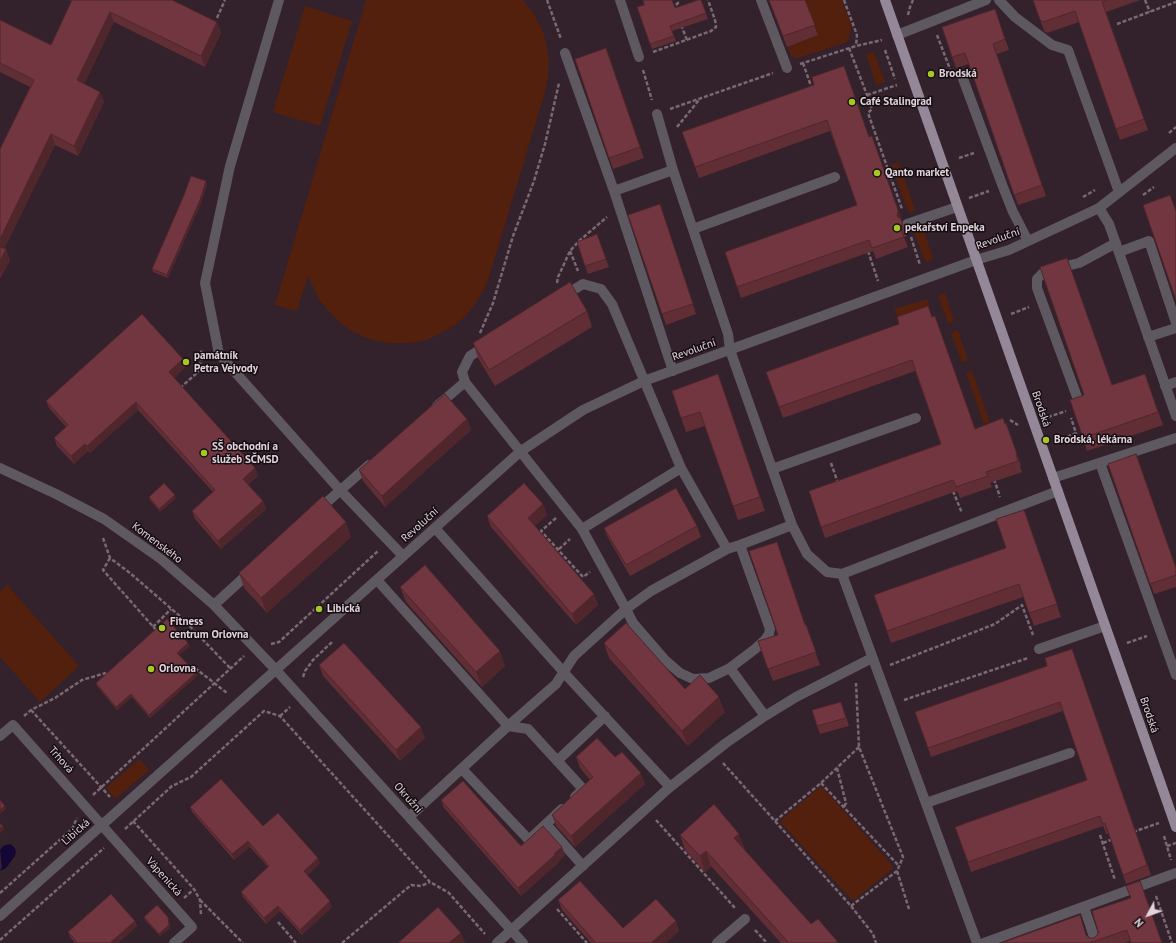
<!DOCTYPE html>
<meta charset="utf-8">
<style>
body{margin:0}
#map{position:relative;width:1176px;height:943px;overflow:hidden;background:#33212b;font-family:"PT Sans",sans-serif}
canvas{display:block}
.north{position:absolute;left:1128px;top:895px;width:40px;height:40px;-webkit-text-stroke:3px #150d12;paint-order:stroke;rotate:229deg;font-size:11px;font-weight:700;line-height:16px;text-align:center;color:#e0d4da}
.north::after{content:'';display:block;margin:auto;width:14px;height:18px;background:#e0d4da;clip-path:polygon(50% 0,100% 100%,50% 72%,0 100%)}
</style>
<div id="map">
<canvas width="1176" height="943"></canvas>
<div class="north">N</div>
</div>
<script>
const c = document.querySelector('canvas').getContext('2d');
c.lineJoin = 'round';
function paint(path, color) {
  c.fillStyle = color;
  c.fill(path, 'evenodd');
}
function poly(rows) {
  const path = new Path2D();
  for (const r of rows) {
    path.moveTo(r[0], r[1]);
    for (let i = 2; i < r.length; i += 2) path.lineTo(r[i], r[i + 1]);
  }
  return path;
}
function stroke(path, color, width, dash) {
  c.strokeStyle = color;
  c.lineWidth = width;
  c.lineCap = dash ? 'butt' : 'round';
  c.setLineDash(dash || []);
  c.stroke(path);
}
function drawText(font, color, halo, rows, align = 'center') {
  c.font = font + ' "PT Sans",sans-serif';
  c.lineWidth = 3;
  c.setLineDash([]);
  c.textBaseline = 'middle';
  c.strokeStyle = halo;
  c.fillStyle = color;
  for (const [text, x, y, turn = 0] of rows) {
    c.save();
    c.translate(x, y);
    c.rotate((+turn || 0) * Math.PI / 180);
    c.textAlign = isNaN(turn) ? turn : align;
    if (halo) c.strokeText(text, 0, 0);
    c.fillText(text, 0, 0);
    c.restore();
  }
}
paint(poly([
 [366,0,523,0,536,17,543,32,547,46,549,62,548,77,545,92,489,277,483,291,476,303,467,314,457,324,432,338,418,342,404,343,390,343,376,341,362,336,350,330,338,321,319,300,308,276,297,311,275,305],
 [805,0,842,0,852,27,848,41,844,43,798,58,792,57,787,47,818,35],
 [305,6,352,21,320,126,273,112],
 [874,52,885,82,876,85,866,54],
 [899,162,915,210,909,213,891,165],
 [924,231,933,259,926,263,914,233],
 [945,293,954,321,948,324,938,296],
 [927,299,930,309,899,320,894,309],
 [958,330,968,360,962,362,951,333],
 [972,371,990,422,984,424,966,373],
 [7,585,79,666,40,702,0,657,0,591],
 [139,759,149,770,115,799,106,788],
 [820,787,823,788,892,865,892,869,854,900,851,899,781,823,783,818]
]), '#53200e');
paint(poly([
 [10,844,14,847,16,851,15,856,6,868,0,871,2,867,0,850,3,846]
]), '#150735');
stroke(poly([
 [547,0,561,39],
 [844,0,857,35,856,46],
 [1145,0,1150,12],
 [675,10,674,7,678,3,677,0],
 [908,15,910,7,913,0],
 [217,18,225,0],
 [1117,24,1176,2],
 [681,25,687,40],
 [937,35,950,69],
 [849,48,867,95,872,109,868,113,902,209],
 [885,50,895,79],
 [653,52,711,31,716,27,715,20,708,0],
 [803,63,812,89],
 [800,64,856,46,882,40],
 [643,70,652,100],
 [867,95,897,85],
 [670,109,773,73],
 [677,127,699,100],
 [1169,133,1176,127],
 [959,158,974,153],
 [1143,195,1154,187],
 [1083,197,1095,190],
 [969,198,989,191],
 [911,237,920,265],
 [570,251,578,271],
 [868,251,878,281],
 [557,283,558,277,570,251,579,241,607,217],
 [1011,314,1029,307],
 [480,333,493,303,513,236,534,181,545,144,559,83],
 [180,388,198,372,202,356,201,350],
 [1048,417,1066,411],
 [1010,420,1018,425],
 [1056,441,1076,433,1071,418],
 [831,463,838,483],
 [994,479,1000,497],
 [953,491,962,513],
 [556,518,541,531,583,577,590,572],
 [103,538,110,558,130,573,182,618,231,669],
 [559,549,570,539],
 [110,558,103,570,157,631],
 [153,627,171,609],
 [1127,643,1147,636],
 [271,644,279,642,378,551],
 [890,665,995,624,1022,605,1033,635],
 [195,668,227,693],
 [303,677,305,671,313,660,332,642],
 [904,700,1028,658],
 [31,710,110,797],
 [24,716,31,710,55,698,82,680,106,673],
 [280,716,290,707],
 [723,763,851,906,873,934,876,943],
 [837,768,846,803,844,807],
 [821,783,899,866],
 [93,795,244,656],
 [656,820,735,908],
 [133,821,194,889,200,900,201,915],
 [775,821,821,783,859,747],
 [125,829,172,786,191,777,264,711,280,716,430,882,449,893,485,934],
 [1133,832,1159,823],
 [1100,835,1115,880],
 [1164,836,1171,860],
 [1103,843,1113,839],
 [1167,846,1176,843],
 [897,871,909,909],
 [0,893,72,829,77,818],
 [1156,896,1172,943],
 [184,898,194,889],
 [200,900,243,943],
 [851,906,897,871,903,857,859,747,856,683],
 [557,909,587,943],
 [278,922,296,943],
 [755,930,767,943],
 [0,940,104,848],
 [342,943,411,885,421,886,430,882]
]), '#796972', 2.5, [4, 2]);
stroke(poly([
 [279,0,230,166,205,283,219,354,340,490,403,556],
 [620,0,639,57],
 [761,0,787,68],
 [999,0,1015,17,1052,45,1068,50,1119,192],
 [897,35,986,0],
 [565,53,614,191,673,371],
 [962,76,1003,187,1013,212,1028,241],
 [614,191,673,170],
 [1099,208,1109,224,1176,416],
 [907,224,957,207],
 [693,229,835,177],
 [1119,252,1149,241,1176,323],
 [562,297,583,284,601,289,612,304,681,468,727,549],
 [1148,337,1176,328],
 [486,346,470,356,462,372,465,382,582,529,626,609,633,623,665,660,680,673,693,679,709,678,730,668,755,649,765,640,769,634,770,629,740,545],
 [1165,386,1176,382],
 [1080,405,1037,288,1037,279,1045,271,1079,263,1116,243],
 [437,406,465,382],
 [1100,463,1176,675],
 [0,468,56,494,104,519,161,559,214,605,276,670,523,943],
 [772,469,916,418],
 [1053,478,1176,438],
 [318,510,369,465],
 [792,525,807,554,827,572,842,574,1058,491],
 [435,528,568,677,670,787],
 [582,529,681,468],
 [842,574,977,943],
 [377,580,508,726,528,729,583,789,575,797],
 [214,605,250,572],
 [1039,649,1105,626],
 [730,668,765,716],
 [0,736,13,725,192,927,174,943],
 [557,761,605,716],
 [462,769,529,840,546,824,583,866],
 [926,803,1070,753],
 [409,817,508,726,556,684,574,656,626,609,651,591,727,549,740,545,792,525,730,350,728,334,673,170,657,114],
 [546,824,562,809],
 [1084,907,1096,943],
 [0,916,521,451,583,410,644,381,976,260,1009,250,1099,208,1176,148],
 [497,943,670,787,726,743,765,716,796,697,872,658],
 [717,943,745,919],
 [984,943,1176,873]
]), '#5e5860', 10);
stroke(poly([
 [885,0,1176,827]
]), '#948898', 10);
paint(poly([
 [68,0,172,0,217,22,221,33,205,67,114,22,84,84,100,92,104,102,78,156,55,145,4,249,6,249,10,260,1,277,0,277,0,149,30,87,0,72,0,20,51,45,72,1],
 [701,0,708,19,672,31,676,41,652,49,637,7,675,8],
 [769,0,805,0,818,35,787,47],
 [1033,0,1140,0,1106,12,1148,130,1120,140,1079,22,1047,33,1044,31],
 [995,9,1009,50,997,54,1046,196,1018,205,969,64,956,68,942,27],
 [606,48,644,158,613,169,575,59],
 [814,85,869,137,876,147,907,236,904,237,908,247,876,259,873,251,741,298,725,252,857,205,830,131,699,178,682,132],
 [207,184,201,203,168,278,153,272,152,269],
 [660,204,696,314,666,325,628,215],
 [597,234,609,267,588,274,577,242],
 [587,311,592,327,495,386,478,358,473,343],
 [932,316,975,429,1006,423,1021,466,1020,466,1022,472,990,483,992,487,960,498,957,491,825,538,809,491,941,444,915,371,783,418,766,372],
 [186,367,174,378,255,468,258,476,248,485,263,501,266,509,221,549,195,519,192,511,213,492,138,410,90,453,88,451,74,464,57,446,54,438,66,427,49,408,46,401],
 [718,374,765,511,738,520,705,426,686,432,672,391],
 [1145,374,1163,425,1087,451,1083,438],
 [467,419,471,430,385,507,363,481,359,470],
 [1108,464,1176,568,1176,587,1154,594],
 [149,497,176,498,160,512,150,500],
 [543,504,547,515,535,526,594,594,598,605,576,625,491,527,487,516],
 [1024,510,1061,617,1034,626,1023,597,891,643,874,595,1006,548],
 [697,526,701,537,630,576,608,538,604,528],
 [351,537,267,613,244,588,239,573],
 [400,587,505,666,482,687,406,602],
 [806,625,820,665,773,681,758,641],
 [604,643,685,689,725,712,688,746,609,658],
 [190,646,179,655,196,673,197,676,150,718,132,697,117,710,97,686,96,683],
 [1072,649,1151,875,1126,884,1109,833,1106,834,1103,826,971,872,955,827,1087,780,1063,711,931,757,915,712,1047,666],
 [319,665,425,738,400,761,323,676],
 [844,710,849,726,820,734,817,726],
 [576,757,615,757,645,784,575,847,556,826,552,815,590,780,580,768],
 [441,800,521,846,565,855,558,862,558,863,521,896,444,808],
 [190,807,263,826,320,863,307,875,332,907,302,935,280,911,266,924,243,897,241,892,268,867,250,847,234,860,192,812],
 [680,835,745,849,744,850,811,924,837,941,838,943,781,943,711,866,705,872,685,850],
 [1140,881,1131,941,1124,943,1001,943,1086,935,1090,938,1094,938,1131,898],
 [558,900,623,928,676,921,679,931,666,943,591,943,562,910],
 [144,917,169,920,170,928,160,936,145,920],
 [135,921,137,926,118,943,75,943,70,937,68,932]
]), '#612e36');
paint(poly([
 [110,12,114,22,81,91,77,80],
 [217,22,221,33,205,67,201,56],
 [100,92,104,102,78,156,74,146],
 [51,134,55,145,1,256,0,254,0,239],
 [872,136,902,220,901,226,897,216],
 [206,181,207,184,201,203,168,278,167,275],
 [6,249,10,260,1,277,0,273,0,261],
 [183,359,186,367,172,380,169,372],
 [136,402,138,410,90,453,87,446],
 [467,419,471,430,385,507,382,496],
 [85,444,88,451,74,464,71,456],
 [255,468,258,476,246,487,243,479],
 [175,495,176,498,160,512,159,509],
 [263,501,266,509,221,549,218,541],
 [543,504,547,515,532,529,528,518],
 [346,522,351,537,267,613,261,598],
 [594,594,598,605,576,625,572,614],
 [188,643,190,646,178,656,177,653],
 [500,651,505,666,482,687,476,672],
 [196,673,197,676,150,718,149,715],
 [131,694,132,697,117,710,116,707],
 [719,697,725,712,688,746,682,731],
 [421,727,425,738,400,761,396,750],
 [641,773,645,784,575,847,571,836],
 [5,806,6,809,0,814,0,810],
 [3,826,4,829,0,833,0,829],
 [739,834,745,849,740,854,734,838],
 [248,841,250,847,234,860,232,854],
 [562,847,565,855,558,862,558,863,521,896,518,888],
 [706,851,711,866,705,872,700,856],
 [318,858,320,863,306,877,304,871],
 [330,901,332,907,302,935,300,930],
 [278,906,280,911,266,924,264,918],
 [168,917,169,920,170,928,160,936,159,934],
 [135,921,137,926,118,943,110,943],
 [676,921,679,931,666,943,651,943],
 [461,933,465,943,449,943]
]), '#4f262c');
const building = poly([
 [72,0,172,0,217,22,201,56,110,12,77,80,100,92,74,146,51,134,0,239,0,149,34,80,0,63,0,20,51,45,72,0],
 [643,0,672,0,675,8,698,0,701,0,706,13,670,26,674,36,650,44,637,7,644,5,643,0],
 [769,0,805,0,815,25,783,36,769,0],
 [1033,0,1107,0,1102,2,1144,119,1116,129,1075,11,1043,22,1040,20,1033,0],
 [995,9,1005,39,993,44,1042,185,1014,195,965,53,952,57,942,27,995,9],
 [606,48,640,147,609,158,575,59,606,48],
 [844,66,869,137,872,136,898,210,897,216,901,219,903,225,900,226,904,237,872,248,869,240,737,287,725,252,857,205,827,120,695,167,682,132,814,85,812,77,844,66],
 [191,176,206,181,200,200,167,275,152,269,184,195,191,176],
 [1170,195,1176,211,1176,300,1143,205,1170,195],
 [660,204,693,304,662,314,628,215,660,204],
 [597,234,606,259,585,266,577,242,597,234],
 [0,247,6,249,0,261,0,247],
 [1067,258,1112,385,1145,374,1158,412,1083,438,1070,400,1084,395,1040,267,1067,258],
 [570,282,587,311,489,370,473,343,570,282],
 [928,306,932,317,935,316,975,429,1003,418,1005,424,1006,423,1017,454,1016,455,1018,461,986,472,988,476,956,487,953,480,821,527,809,491,941,444,912,360,779,407,766,372,899,324,897,317,928,306],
 [142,314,183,359,169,372,255,468,243,479,263,501,218,541,192,511,215,490,136,402,87,446,85,444,71,456,54,438,68,425,46,401,142,314],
 [718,374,760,497,733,506,700,412,681,418,672,391,718,374],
 [445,394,467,419,382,496,359,470,445,394],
 [1136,454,1176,568,1176,575,1150,584,1108,464,1136,454],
 [164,483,175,495,159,509,149,497,164,483],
 [524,483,543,504,528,518,594,594,572,614,487,516,524,483],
 [676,488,697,526,626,565,604,528,676,488],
 [323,496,346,522,261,598,239,573,323,496],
 [1024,510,1057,604,1029,613,1019,584,887,631,874,595,1006,548,996,519,1024,510],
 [777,542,805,625,806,625,816,652,768,669,758,641,778,635,749,551,777,542],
 [425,565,500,651,476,672,400,587,425,565],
 [167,619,188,643,177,653,196,673,149,715,131,694,116,707,96,683,167,619],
 [626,623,685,689,700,675,719,697,682,731,604,643,626,623],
 [344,643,421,727,396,750,319,665,344,643],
 [1072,649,1147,865,1123,875,1105,823,1103,824,1100,816,968,862,955,827,1087,780,1060,702,928,748,915,712,1047,666,1045,658,1072,649],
 [841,702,846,718,817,726,812,710,841,702],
 [597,738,615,757,622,752,641,773,571,836,552,815,593,777,576,757,597,738],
 [221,779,263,826,278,813,318,858,304,871,330,901,300,930,278,906,264,918,241,892,269,866,248,841,232,854,190,807,221,779],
 [463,781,521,846,543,826,562,847,554,854,555,855,518,888,441,800,463,781],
 [0,800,5,806,0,810,0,800],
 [714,804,739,834,734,838,811,924,818,919,837,941,835,943,789,943,706,851,700,856,680,835,714,804],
 [0,823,3,826,0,829,0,823],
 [580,881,623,928,656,899,676,921,651,943,596,943,558,900,580,881],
 [1140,881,1162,943,1131,943,1127,930,1089,943,1001,943,1080,915,1086,935,1090,938,1094,938,1098,934,1098,931,1092,911,1131,898,1126,886,1140,881],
 [111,894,135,921,110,943,78,943,68,932,111,894],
 [157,905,168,917,169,925,159,934,144,917,157,905],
 [438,907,461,933,449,943,398,943,438,907]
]);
paint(building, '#71363f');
stroke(building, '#4f262c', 1);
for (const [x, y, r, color] of [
 [931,74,4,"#a6c822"],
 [852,102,4,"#a6c822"],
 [877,173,4,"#a6c822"],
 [897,228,4,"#a6c822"],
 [186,362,4,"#a6c822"],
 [1046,440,4,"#a6c822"],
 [204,453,4,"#a6c822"],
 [319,609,4,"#a6c822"],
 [162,628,4,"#a6c822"],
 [151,669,4,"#a6c822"]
]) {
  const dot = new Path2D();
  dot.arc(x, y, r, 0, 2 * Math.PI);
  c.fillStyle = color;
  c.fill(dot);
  stroke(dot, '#150d12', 1.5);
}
drawText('bold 11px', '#e0d4da', '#150d12', [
 ["Brodská",939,74],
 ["Café Stalingrad",860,102],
 ["Qanto market",885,173],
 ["pekařství Enpeka",905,228],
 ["památník",194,356],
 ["Petra Vejvody",194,369],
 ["Brodská, lékárna",1054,440],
 ["SŠ obchodní a",212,447],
 ["služeb SČMSD",212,460],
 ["Libická",327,609],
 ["Fitness",170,622],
 ["centrum Orlovna",170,635],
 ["Orlovna",159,669]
], 'left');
drawText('11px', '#e0d4da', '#150d12', [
 ["Revoluční",998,239,-20],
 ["Revoluční",694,350,-20],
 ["Brodská",1041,409,71],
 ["Revoluční",420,525,-42],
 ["Komenského",157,543,37],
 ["Brodská",1149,715,71],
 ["Trhová",61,760,48],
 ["Okružní",408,798,48],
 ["Libická",76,832,-42],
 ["Vápenická",164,877,48]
]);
</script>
